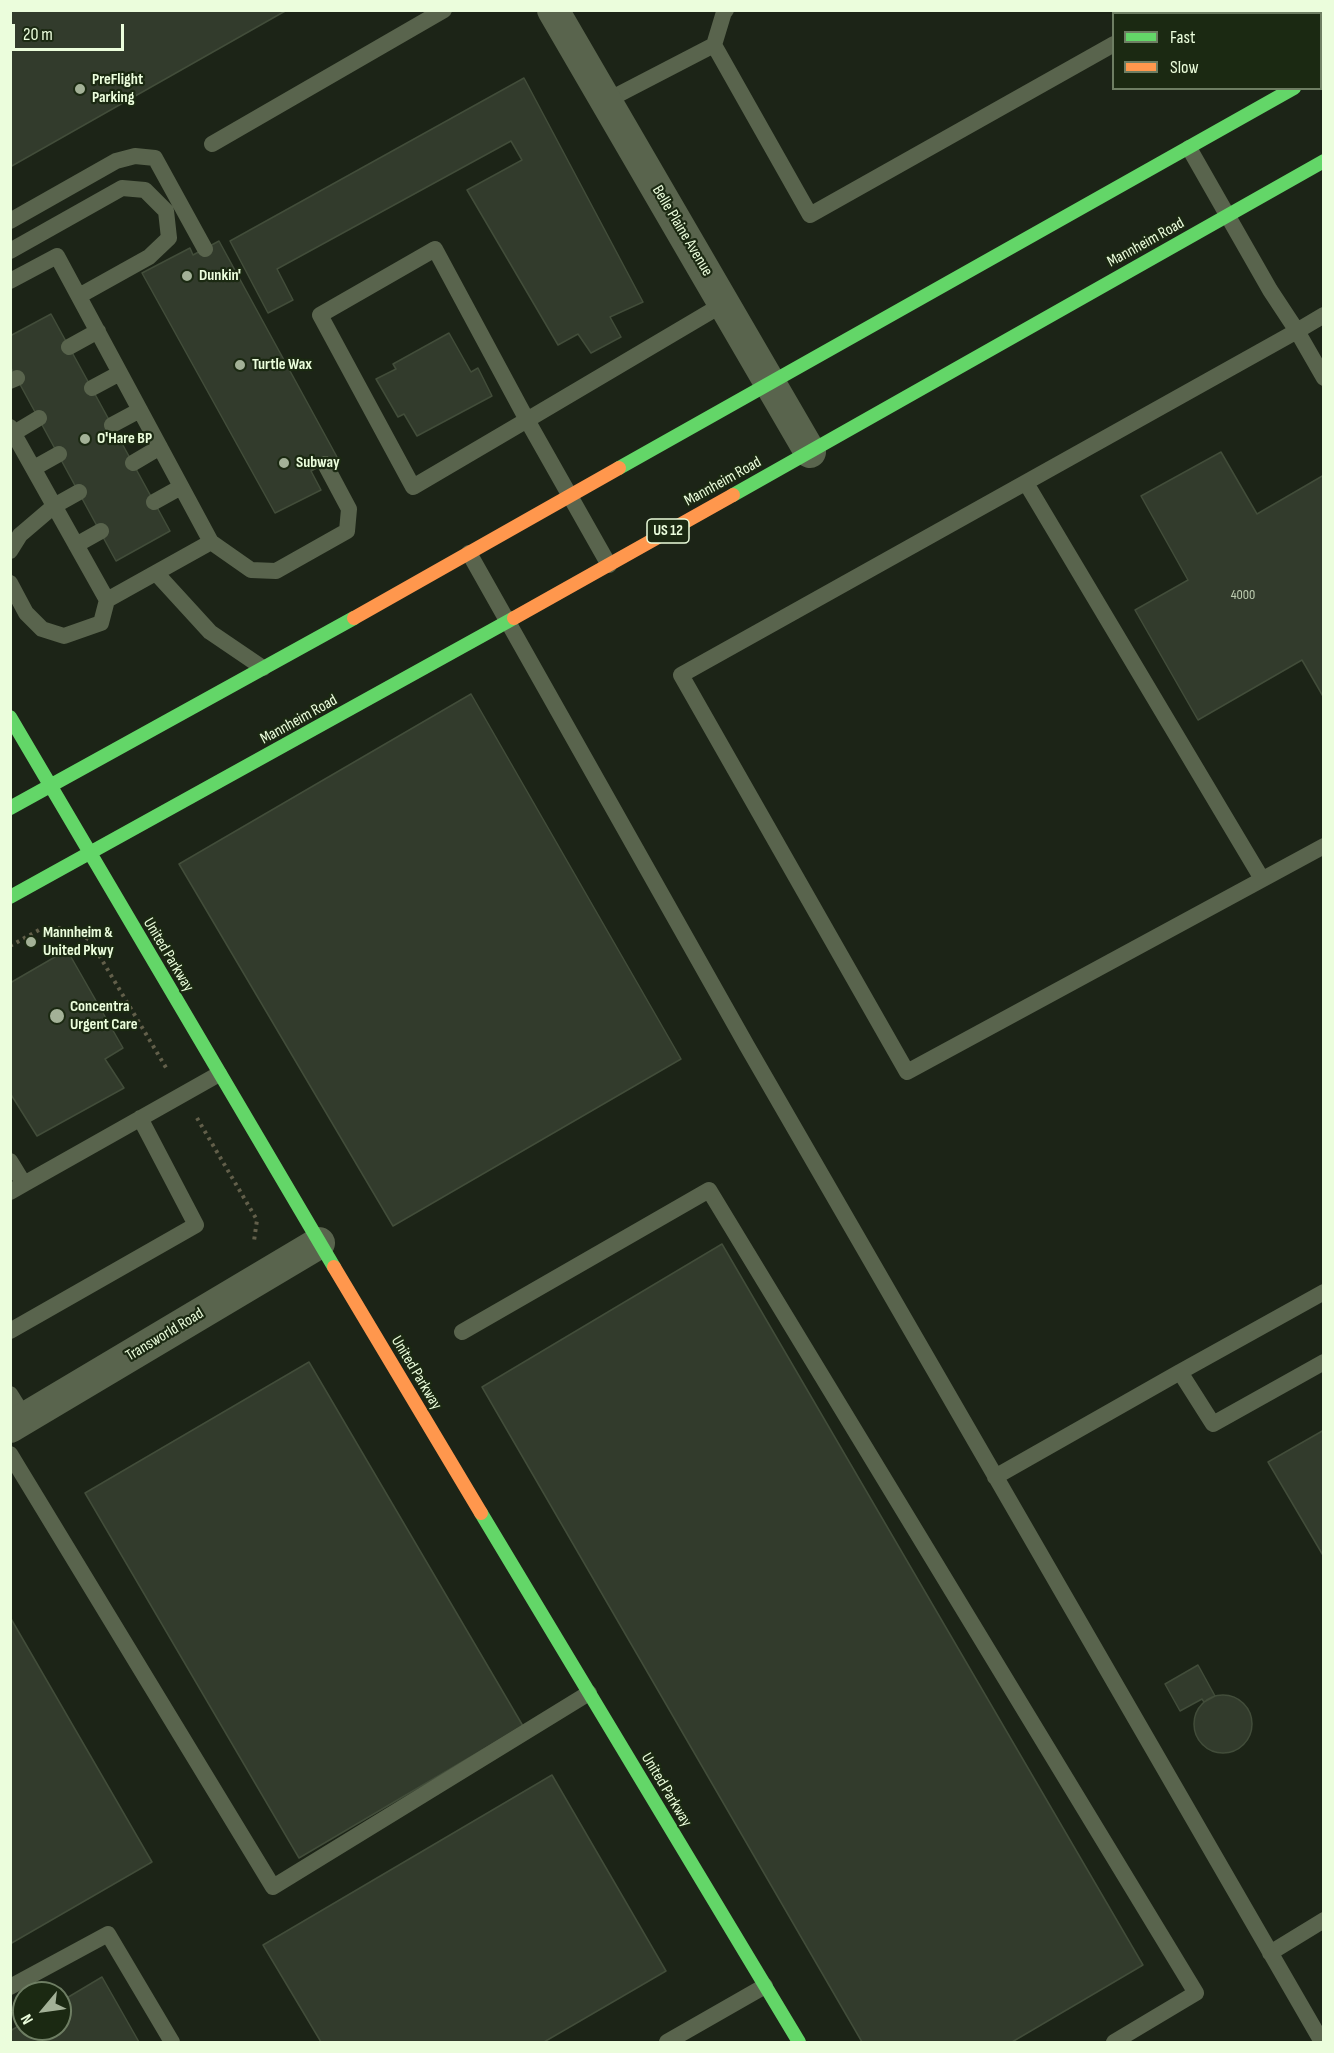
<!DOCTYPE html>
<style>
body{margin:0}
#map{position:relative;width:1334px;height:2053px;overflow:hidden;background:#1c2417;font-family:"Sofia Sans Condensed",sans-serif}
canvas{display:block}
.frame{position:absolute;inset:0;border:12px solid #ebfddc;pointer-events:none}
.legend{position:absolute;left:1112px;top:12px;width:210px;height:78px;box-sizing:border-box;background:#1b2912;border:2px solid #6e7e63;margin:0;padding:8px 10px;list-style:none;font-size:18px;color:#ebfddc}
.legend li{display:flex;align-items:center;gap:12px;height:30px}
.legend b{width:30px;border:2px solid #6e7e63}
.north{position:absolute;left:12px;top:1981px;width:60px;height:60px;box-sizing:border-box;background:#1b2912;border:2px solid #6e7e63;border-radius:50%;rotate:241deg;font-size:16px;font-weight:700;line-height:24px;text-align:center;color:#ebfddc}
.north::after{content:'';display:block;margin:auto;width:21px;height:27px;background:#a3b197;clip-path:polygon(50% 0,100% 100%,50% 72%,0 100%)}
.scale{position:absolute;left:12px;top:24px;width:112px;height:27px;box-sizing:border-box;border:3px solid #ebfddc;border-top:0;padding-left:8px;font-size:18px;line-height:21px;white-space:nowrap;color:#ebfddc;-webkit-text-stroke:4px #1b2912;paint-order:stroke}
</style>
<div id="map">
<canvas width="1334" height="2053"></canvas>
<div class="frame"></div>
<ul class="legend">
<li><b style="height:8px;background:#63d668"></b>Fast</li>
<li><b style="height:8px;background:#ff974d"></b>Slow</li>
</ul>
<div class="north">N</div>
<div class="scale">20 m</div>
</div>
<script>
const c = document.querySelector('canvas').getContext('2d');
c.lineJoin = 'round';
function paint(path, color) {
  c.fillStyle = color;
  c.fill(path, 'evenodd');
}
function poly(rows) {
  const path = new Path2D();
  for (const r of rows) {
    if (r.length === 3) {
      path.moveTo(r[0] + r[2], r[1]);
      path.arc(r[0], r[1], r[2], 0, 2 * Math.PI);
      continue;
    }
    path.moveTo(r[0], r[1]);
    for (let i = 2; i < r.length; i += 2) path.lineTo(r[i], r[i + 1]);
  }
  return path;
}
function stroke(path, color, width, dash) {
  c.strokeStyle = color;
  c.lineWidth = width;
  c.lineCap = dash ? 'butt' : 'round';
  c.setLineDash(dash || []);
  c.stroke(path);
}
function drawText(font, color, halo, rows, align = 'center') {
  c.font = font + ' "Sofia Sans Condensed",sans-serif';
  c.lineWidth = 4.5;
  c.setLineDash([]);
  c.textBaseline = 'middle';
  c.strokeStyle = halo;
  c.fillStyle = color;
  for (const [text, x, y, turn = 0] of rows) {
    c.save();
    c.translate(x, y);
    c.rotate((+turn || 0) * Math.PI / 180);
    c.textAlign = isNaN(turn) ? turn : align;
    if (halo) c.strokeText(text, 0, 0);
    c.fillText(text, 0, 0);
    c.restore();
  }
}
const building = poly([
 [10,10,287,10,10,167,10,10],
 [524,78,643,302,610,317,621,337,591,353,578,334,558,345,467,190,522,160,511,141,277,269,293,300,268,313,230,241,524,78],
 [219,241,337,457,311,471,321,490,275,513,142,273,190,248,193,255,219,241],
 [51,314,170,531,116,561,10,366,10,336,51,314],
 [449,333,471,372,478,368,492,396,417,436,404,414,398,417,376,379,396,369,393,364,449,333],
 [1221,452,1257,514,1324,475,1324,698,1302,660,1198,720,1135,610,1188,580,1141,496,1221,452],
 [471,694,681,1059,393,1226,179,864,471,694],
 [67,950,123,1048,105,1059,124,1088,37,1136,10,1093,10,983,67,950],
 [722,1244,1143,1965,1012,2042,862,2042,482,1387,722,1244],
 [309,1362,523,1726,299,1858,85,1493,309,1362],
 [1324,1430,1324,1557,1268,1462,1324,1430],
 [10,1617,152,1862,10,1944,10,1617],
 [1198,1665,1215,1696,1204,1702,1202,1699,1180,1711,1165,1684,1198,1665],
 [1223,1724,29],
 [552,1775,666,1971,544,2042,321,2042,263,1945,552,1775],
 [102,1977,139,2042,10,2042,10,2031,24,2023,24,2029,60,2029,60,2002,102,1977]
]);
paint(building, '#323b2c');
stroke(building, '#424d3a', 1.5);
stroke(poly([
 [10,946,39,930,52,927,74,931,90,940,168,1071],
 [197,1118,257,1220,254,1241]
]), '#625f4a', 4, [3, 4.5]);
stroke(poly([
 [1136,10,1138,14],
 [714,45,724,12,726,10],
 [606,101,714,45,810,215,1114,44],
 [212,144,444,10],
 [1189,148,1270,290,1297,331,681,675,907,1072,1324,846],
 [10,221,116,161,135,156,155,158,205,249],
 [10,251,122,188,145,190,166,211,169,238,149,257,79,296],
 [10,281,57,256,211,542,107,600],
 [1324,315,1297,331,1324,378],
 [69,347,98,331],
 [10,381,17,378],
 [92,388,120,373],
 [112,425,140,410],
 [10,427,107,600,101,623,64,636,42,629,26,613,10,583],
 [14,433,39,418],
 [133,463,160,447],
 [34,468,59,454],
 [1026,483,1262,879],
 [154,502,181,487],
 [211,542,251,570,276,571,347,531,349,509,325,464],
 [76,545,101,531],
 [10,551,20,535,54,506,79,492],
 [469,553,747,1046,1322,2042],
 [609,565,527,420,435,249,320,315,413,487,527,420,725,303],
 [156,573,210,632,263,668],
 [10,1161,24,1184,219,1074],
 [10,1192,24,1184],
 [1324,1292,1180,1372,1213,1424,1324,1362],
 [10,1331,196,1225,140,1118],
 [462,1332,709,1190,1196,1993,1114,2042],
 [10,1394,25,1418],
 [10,1454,273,1887,589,1693],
 [995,1477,1180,1372],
 [1270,1953,1324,1920],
 [10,1987,108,1934,172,2042],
 [667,2042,765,1986]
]), '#59644d', 16);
stroke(poly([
 [553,10,810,452],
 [10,1427,319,1243]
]), '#59644d', 32);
stroke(poly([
 [619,468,1294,88],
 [733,495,1324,161],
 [10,717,334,1267],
 [10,808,354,618],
 [10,897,514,618],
 [481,1513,799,2042]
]), '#63d668', 14);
stroke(poly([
 [1320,73,1324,72],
 [354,618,619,468],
 [514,618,733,495],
 [334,1267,481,1513]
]), '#ff974d', 14);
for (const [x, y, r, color] of [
 [80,89,6,"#a3b197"],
 [187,276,6,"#a3b197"],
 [240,365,6,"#a3b197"],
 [85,439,6,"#a3b197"],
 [284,463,6,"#a3b197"],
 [31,942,6,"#a3b197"],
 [57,1016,8,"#a3b197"]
]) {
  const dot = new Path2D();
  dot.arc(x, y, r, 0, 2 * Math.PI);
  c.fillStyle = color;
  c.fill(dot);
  stroke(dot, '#1b2912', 2);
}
drawText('14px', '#bdccb0', null, [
 ["4000",1243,595]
]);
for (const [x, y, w] of [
 [668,531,42]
]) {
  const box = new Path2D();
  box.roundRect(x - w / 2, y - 12, w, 24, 4.5);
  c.fillStyle = '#1b2912';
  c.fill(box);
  stroke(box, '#ebfddc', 1.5);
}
drawText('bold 15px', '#ebfddc', null, [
 ["US 12",668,531]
]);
drawText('bold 16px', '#ebfddc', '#1b2912', [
 ["PreFlight",92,80],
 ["Parking",92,98],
 ["Dunkin'",199,276],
 ["Turtle Wax",252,365],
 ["O'Hare BP",97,439],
 ["Subway",296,463],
 ["Mannheim &",43,933],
 ["United Pkwy",43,951],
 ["Concentra",70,1007],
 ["Urgent Care",70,1025]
], 'left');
drawText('16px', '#ebfddc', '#1b2912', [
 ["Belle Plaine Avenue",682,231,59],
 ["Mannheim Road",1146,243,-29],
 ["Mannheim Road",723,482,-29],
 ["Mannheim Road",299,720,-29],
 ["United Parkway",168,955,59],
 ["Transworld Road",165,1335,-31],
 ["United Parkway",416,1373,59],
 ["United Parkway",666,1790,59]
]);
</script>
